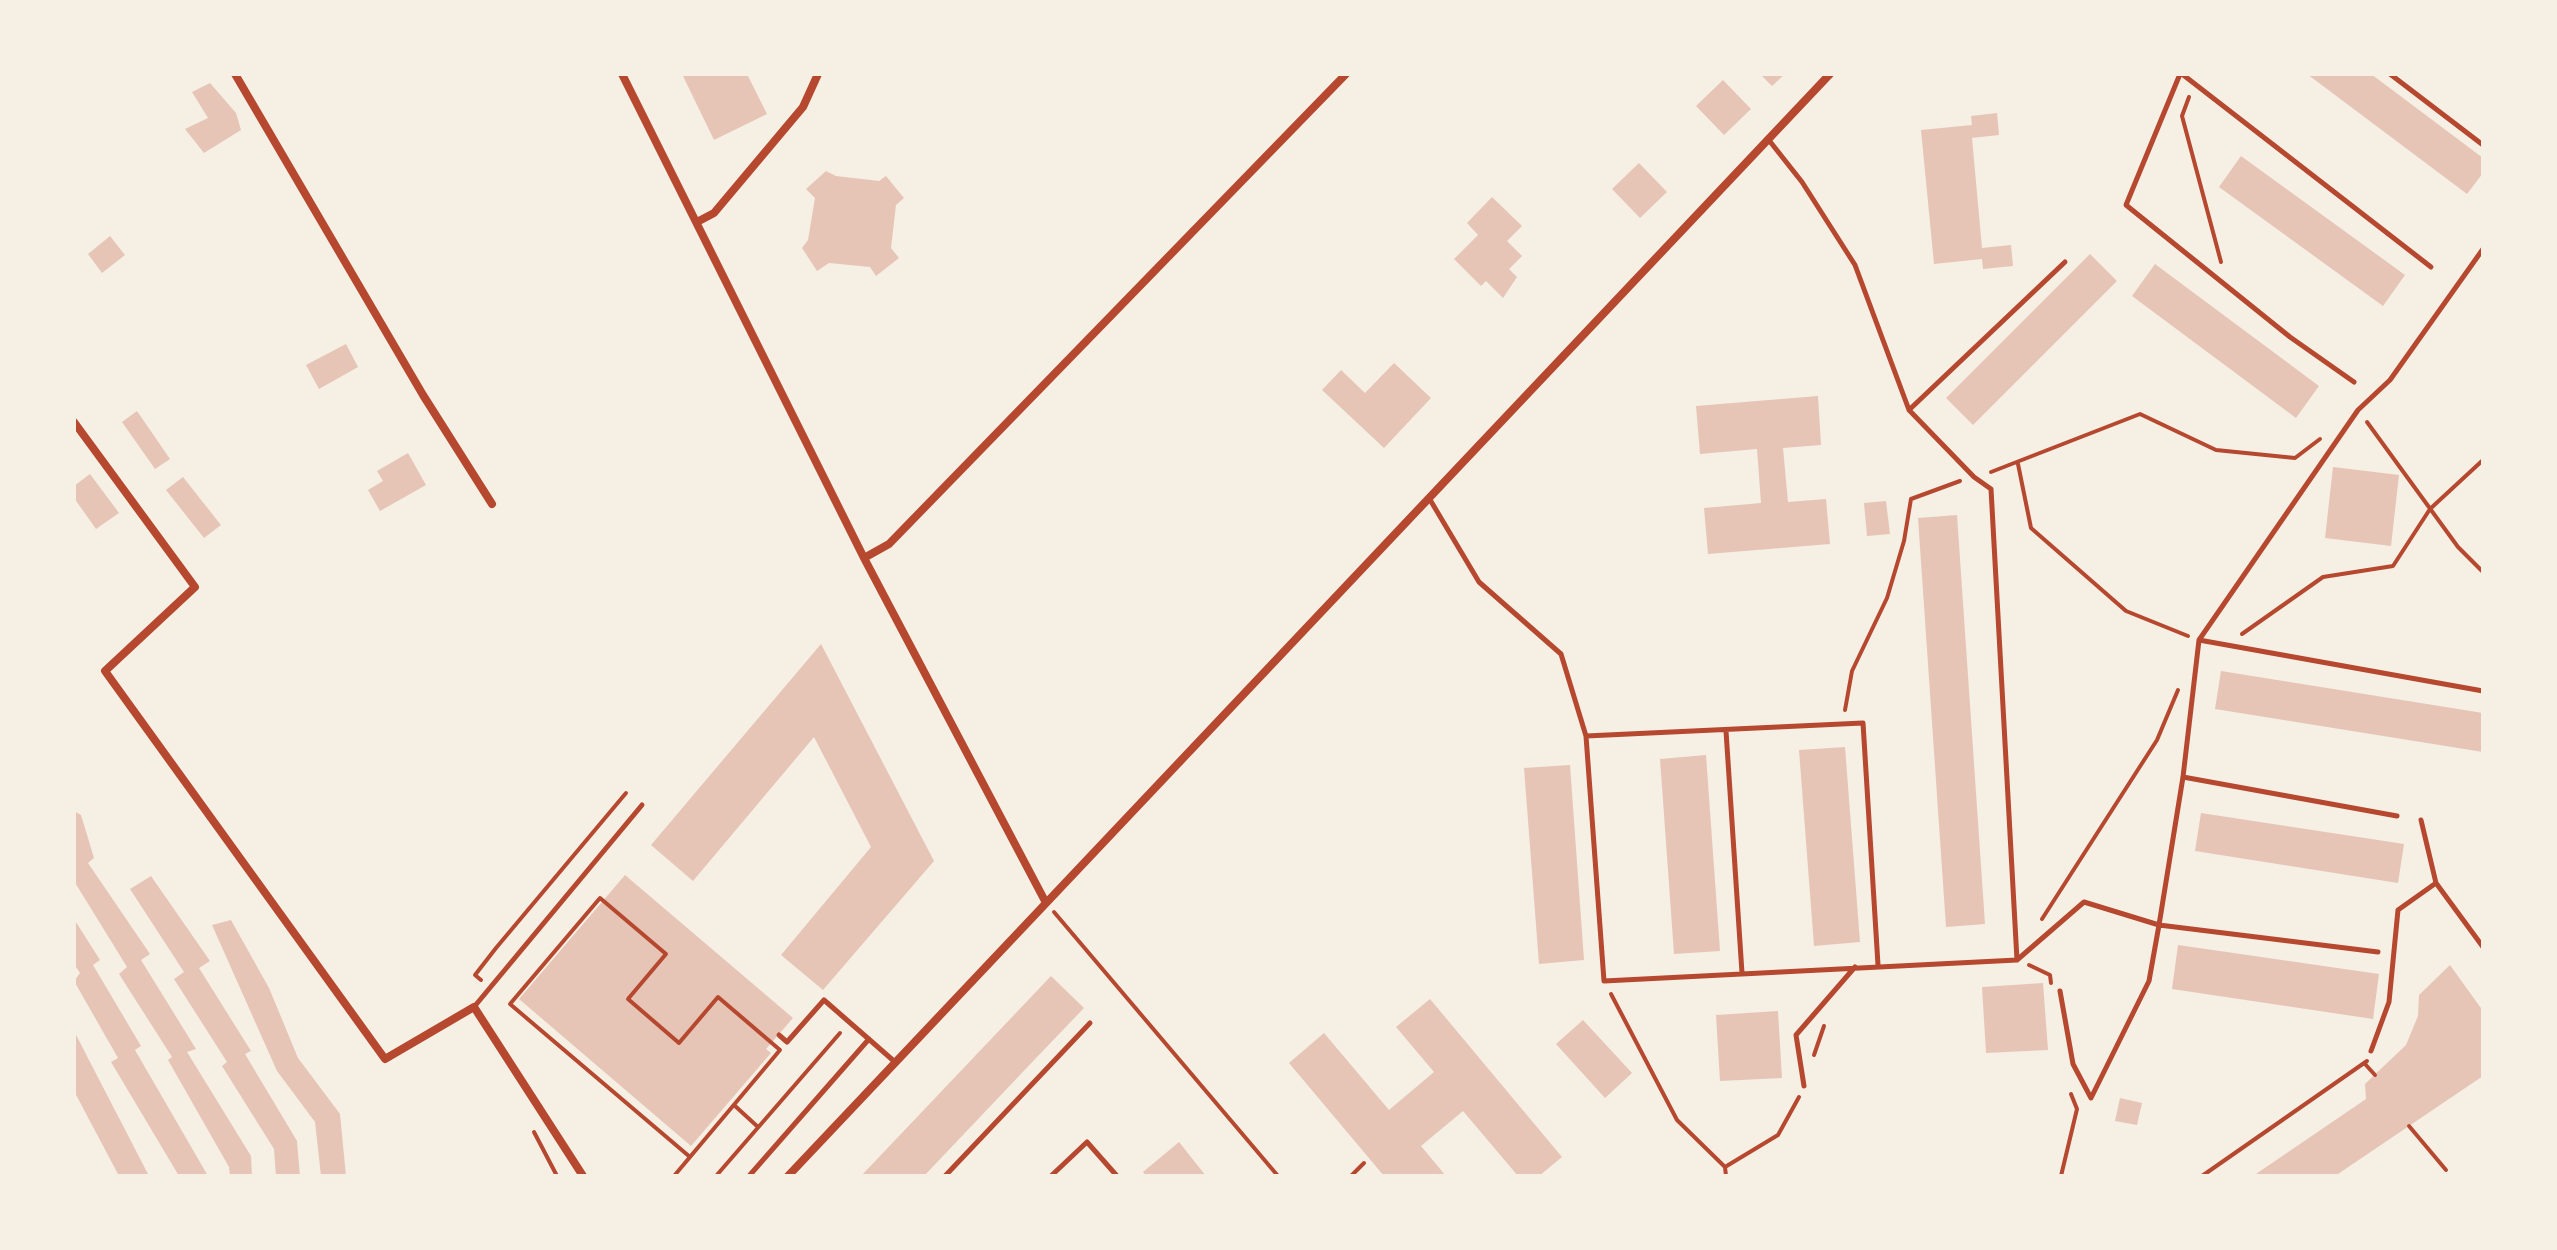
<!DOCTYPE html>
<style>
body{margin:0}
#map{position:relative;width:2557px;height:1250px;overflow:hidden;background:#f6efe4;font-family:Rubik,sans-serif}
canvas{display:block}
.frame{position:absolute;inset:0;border:76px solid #f6efe4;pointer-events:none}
</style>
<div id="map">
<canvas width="2557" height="1250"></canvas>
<div class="frame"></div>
</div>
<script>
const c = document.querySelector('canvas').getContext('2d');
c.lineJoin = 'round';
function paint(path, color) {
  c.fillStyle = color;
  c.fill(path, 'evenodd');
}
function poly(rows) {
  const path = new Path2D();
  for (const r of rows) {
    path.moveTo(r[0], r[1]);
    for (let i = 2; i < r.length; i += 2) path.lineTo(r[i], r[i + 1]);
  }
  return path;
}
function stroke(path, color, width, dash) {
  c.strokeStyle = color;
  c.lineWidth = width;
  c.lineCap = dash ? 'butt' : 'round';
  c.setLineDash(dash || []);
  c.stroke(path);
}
paint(poly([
 [682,74,747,74,767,114,714,140],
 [1760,74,1785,74,1772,86],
 [2307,74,2371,74,2483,158,2483,173,2467,194],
 [1723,80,1751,109,1724,135,1696,106],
 [210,83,236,113,241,130,204,153,185,129,208,118,192,92],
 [1997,113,1999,135,1972,138,1982,248,2011,245,2013,266,1983,269,1982,259,1934,264,1921,130,1972,125,1971,116],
 [2241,156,2405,275,2383,306,2219,187],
 [1639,163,1667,192,1640,218,1612,189],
 [826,171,836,176,879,181,886,176,904,198,896,205,891,248,899,258,876,276,870,267,829,263,817,271,802,248,808,240,815,198,806,189],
 [1492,197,1522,226,1507,241,1522,256,1509,269,1517,277,1503,298,1486,281,1481,286,1454,259,1478,235,1467,223],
 [110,236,125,255,102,273,88,254],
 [2090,254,2117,281,1973,425,1946,398],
 [2155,264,2319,386,2296,418,2132,296],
 [346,344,358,367,319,389,306,365],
 [1394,363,1431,398,1384,448,1322,390,1341,370,1365,393],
 [1818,396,1821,445,1783,448,1788,502,1826,499,1830,544,1708,554,1704,508,1761,503,1757,449,1700,454,1696,406],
 [137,411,170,459,155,469,122,422],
 [408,453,426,485,380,511,368,490,383,481,377,471],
 [2333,467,2399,475,2391,546,2325,538],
 [90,474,119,513,96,529,74,498,74,486],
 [183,477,221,525,204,538,166,490],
 [1886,501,1890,534,1867,536,1864,503],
 [1957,515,1985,924,1946,927,1918,518],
 [821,644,934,861,823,990,781,955,871,847,814,737,693,881,651,845],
 [2221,671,2483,713,2483,752,2215,709],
 [1845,747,1860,942,1814,946,1799,750],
 [1706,755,1720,951,1674,954,1660,759],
 [1570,765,1584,960,1539,964,1524,768],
 [74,811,81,815,94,858,88,863,150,954,141,960,196,1049,187,1052,251,1156,252,1176,230,1176,229,1167,168,1060,172,1057,119,974,127,967,74,881],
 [2201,813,2404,844,2398,883,2195,851],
 [625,875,793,1018,766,1049,771,1053,691,1146,519,999],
 [151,876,210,961,199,968,251,1051,245,1054,297,1141,300,1176,276,1176,274,1149,222,1066,227,1062,174,979,184,972,130,889],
 [74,919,100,960,93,965,141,1046,135,1050,208,1176,179,1176,111,1062,118,1058,74,981,80,973,74,964],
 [231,920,269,988,298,1058,340,1114,346,1176,321,1176,315,1122,277,1071,212,925],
 [2178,945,2379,974,2373,1019,2172,989],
 [2450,965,2483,1011,2483,1076,2335,1176,2253,1176,2366,1099,2365,1084,2406,1045,2418,1016,2419,995],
 [1051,976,1084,1008,1038,1056,924,1176,861,1176],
 [2043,983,2048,1050,1986,1053,1982,987],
 [1430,999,1562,1157,1539,1176,1518,1176,1463,1111,1421,1146,1446,1176,1384,1176,1289,1063,1324,1033,1389,1110,1434,1072,1396,1027],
 [1778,1011,1782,1078,1720,1081,1716,1015],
 [1583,1020,1632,1073,1605,1098,1556,1044],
 [74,1031,149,1176,119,1176,74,1091],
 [2120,1098,2142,1103,2137,1125,2115,1121],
 [1179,1142,1206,1176,1146,1176,1143,1172]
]), '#e6c5b7');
stroke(poly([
 [2189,97,2182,116,2221,262],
 [2367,422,2458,547,2483,572],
 [2018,464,2031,528,2126,611,2188,636],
 [1991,472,2140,414,2216,450,2295,458,2320,439],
 [2242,634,2323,577,2393,566,2430,509,2483,460],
 [1845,710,1852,671,1887,598,1904,541,1911,499,1960,481],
 [600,898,666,954,628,999,679,1043,718,997,780,1050,690,1157,510,1004,600,898],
 [1054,912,1278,1176],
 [2042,919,2157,740,2178,690],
 [2029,965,2050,975,2051,983],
 [481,980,475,975,496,948,626,793],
 [1611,994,1677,1120,1725,1167],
 [1814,1055,1824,1026],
 [2365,1064,2375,1075],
 [734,1105,758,1127],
 [2409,1126,2446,1170],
 [534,1132,557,1176],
 [674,1176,690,1157],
 [716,1176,840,1033],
 [1351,1176,1364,1163],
 [1726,1176,1725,1167,1778,1135,1799,1097],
 [2061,1176,2077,1109,2071,1094],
 [2202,1176,2367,1061]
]), '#b5482f', 4);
stroke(poly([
 [2180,74,2126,205,2290,337,2354,382],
 [2182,74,2431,267],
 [2390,74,2483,145],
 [1768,139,1802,182,1855,265,1909,410,1974,477,1991,489,2017,960,2084,902,2159,925,2183,777,2199,640,2358,410,2390,380,2483,249],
 [1909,410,2065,262],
 [1429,498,1479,582,1561,654,1586,736,1863,723,1878,965],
 [2199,640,2483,691],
 [1726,731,1742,973],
 [1586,736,1604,981,2017,960],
 [2183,777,2397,816],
 [2421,820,2436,883,2483,947],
 [2060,991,2073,1064,2091,1098,2149,981,2159,925,2378,952],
 [474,1007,642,805],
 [779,1035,787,1042,824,1000,895,1062],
 [2371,1051,2389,1002,2398,910,2436,883],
 [1804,1086,1796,1035,1855,967],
 [749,1176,869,1039],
 [945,1176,1090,1023],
 [1051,1176,1087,1142,1117,1176]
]), '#b5482f', 5);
stroke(poly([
 [235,74,423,395,492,504],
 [622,74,864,558,1045,901],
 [697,222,714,213,803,107,818,74],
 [74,422,195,587,105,671,385,1059,474,1007,583,1176],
 [864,558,889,544,1346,74],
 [788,1176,1830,74]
]), '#b5482f', 8);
</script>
